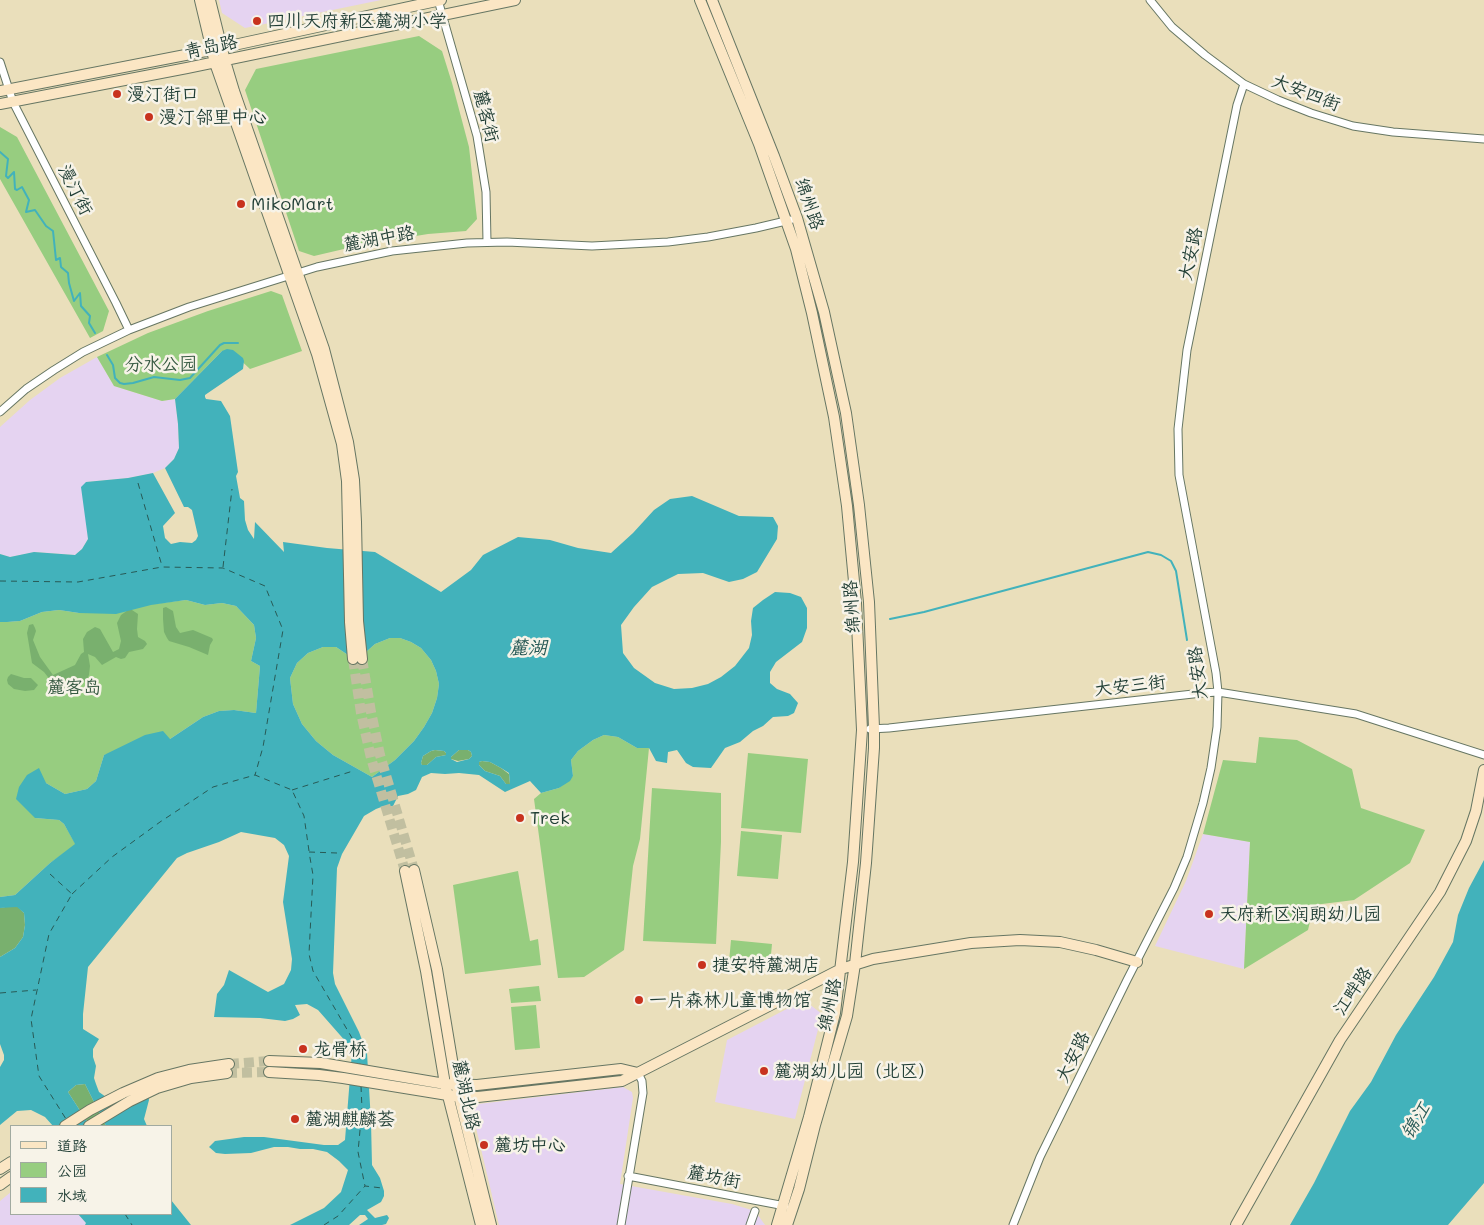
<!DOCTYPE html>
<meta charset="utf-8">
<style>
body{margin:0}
#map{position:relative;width:1484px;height:1225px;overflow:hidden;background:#eadfbb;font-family:Mali,"LXGW WenKai TC",sans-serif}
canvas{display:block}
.legend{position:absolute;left:10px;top:1125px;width:162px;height:90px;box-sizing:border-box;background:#f7f3e8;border:1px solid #a1aaa0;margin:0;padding:6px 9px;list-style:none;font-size:15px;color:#1f3d34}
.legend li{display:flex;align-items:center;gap:10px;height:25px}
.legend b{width:25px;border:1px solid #a1aaa0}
</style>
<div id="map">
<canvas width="1484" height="1225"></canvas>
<ul class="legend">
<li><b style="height:6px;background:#fbe6c4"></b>道路</li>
<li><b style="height:14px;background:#97cd80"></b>公园</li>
<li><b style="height:14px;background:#42b2bb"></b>水域</li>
</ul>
</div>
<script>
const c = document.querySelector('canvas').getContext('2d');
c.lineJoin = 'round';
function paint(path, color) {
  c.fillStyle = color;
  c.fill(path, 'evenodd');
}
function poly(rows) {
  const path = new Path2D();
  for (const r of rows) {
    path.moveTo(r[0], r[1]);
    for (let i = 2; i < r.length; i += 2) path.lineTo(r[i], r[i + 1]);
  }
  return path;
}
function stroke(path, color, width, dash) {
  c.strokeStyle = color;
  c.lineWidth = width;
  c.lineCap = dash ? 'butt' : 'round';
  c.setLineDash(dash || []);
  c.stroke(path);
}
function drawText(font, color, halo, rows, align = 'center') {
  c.font = font + ' Mali,"LXGW WenKai TC",sans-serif';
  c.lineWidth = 5;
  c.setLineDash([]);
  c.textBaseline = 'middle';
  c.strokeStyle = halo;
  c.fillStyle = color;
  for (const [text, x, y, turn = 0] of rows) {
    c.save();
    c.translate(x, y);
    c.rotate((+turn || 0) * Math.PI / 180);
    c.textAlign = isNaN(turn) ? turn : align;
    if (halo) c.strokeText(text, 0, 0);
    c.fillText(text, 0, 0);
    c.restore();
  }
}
paint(poly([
 [219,0,381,0,245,28,222,13],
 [97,357,114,386,162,401,175,399,178,424,179,448,174,459,165,468,153,473,128,478,86,482,88,539,82,549,75,555,35,552,10,557,0,554,0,427,30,400,60,378],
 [1203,834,1250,842,1244,969,1155,946,1186,881],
 [804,1000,822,1014,795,1119,715,1102,727,1040],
 [623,1087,632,1092,633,1098,620,1184,732,1204,755,1211,765,1225,499,1225,473,1115,478,1104],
 [11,1192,11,1214,78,1214,86,1223,85,1225,0,1225,0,1201]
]), '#e5d3f1');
paint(poly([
 [419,36,442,51,452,83,469,147,477,219,466,231,428,234,361,245,314,256,299,251,245,90,256,69],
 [0,127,17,137,109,311,103,331,90,338,0,179],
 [271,291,282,295,302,351,250,369,234,354,222,351,175,399,162,401,114,386,97,357,148,333,208,311],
 [186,600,205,605,222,603,236,606,254,625,256,638,251,661,260,666,256,713,234,710,219,711,203,717,170,739,104,755,96,781,87,789,65,794,46,783,35,818,59,820,64,824,76,845,50,863,15,895,0,897,0,622,7,622,20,621,42,612,59,610,79,613],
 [390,638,400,638,411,642,421,648,431,660,436,671,439,684,437,698,432,713,424,727,414,741,395,760,372,777,333,755,316,741,302,724,293,704,290,678,297,663,308,653,323,647,336,647,348,655,366,652,375,644],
 [604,735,618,737,637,748,649,748,640,839,633,866,624,950,584,977,558,978,534,799,541,793,559,788,573,776,571,760,578,751,593,740],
 [1259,737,1297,740,1352,769,1361,808,1425,830,1410,863,1354,900,1314,905,1308,930,1244,969,1250,842,1203,834,1223,760,1256,763],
 [748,753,808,759,801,833,741,828],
 [652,788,721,793,721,842,716,944,643,941],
 [741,831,782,835,778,879,737,876],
 [518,871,530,941,538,939,541,965,465,974,453,885],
 [731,940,772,944,770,965,729,962],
 [539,986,541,1001,511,1003,509,989],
 [536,1005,540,1048,515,1050,511,1007]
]), '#97cd80');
paint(poly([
 [166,607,173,611,176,627,180,633,193,630,212,638,213,640,210,645,208,655,189,647,169,641,167,638,164,632,163,619,163,608],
 [128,610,132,610,138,614,137,629,138,637,145,641,147,644,143,649,129,652,125,658,121,659,116,657,102,665,95,657,88,654,90,666,89,675,86,681,64,688,60,687,51,681,44,672,32,663,27,633,29,625,33,624,35,628,36,631,33,640,40,657,53,675,75,665,81,654,84,652,83,639,87,632,95,627,100,629,113,652,119,649,121,641,117,623,121,615],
 [11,674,24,678,31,678,38,685,34,690,25,691,14,689,8,684,7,680,8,677],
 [435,750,444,751,446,753,446,755,436,757,427,765,422,765,421,763,423,756,431,751],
 [459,750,468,750,471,752,472,756,469,759,458,761,451,759,451,757],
 [482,761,490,762,501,768,509,774,510,784,506,784,500,776,485,771,479,765,479,762],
 [11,906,17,906,24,913,25,925,23,937,15,948,0,957,0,908],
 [85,1084,106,1126,90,1126,68,1092,76,1085]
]), '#79b06e');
paint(poly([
 [227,349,233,350,243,358,244,361,243,369,205,395,205,397,206,399,221,401,230,416,238,472,236,476,240,498,244,501,245,520,248,530,254,539,255,522,284,552,283,542,327,548,375,552,441,592,471,570,483,555,518,537,550,540,578,548,611,553,633,533,654,510,670,499,692,496,739,516,773,517,778,526,777,539,757,572,743,579,729,582,703,573,678,574,652,587,634,607,621,625,623,653,634,668,655,683,674,689,692,688,708,684,721,677,735,666,749,648,752,635,751,621,753,608,763,600,775,592,790,593,801,597,807,608,807,628,802,642,776,662,770,672,770,683,777,689,790,694,798,703,794,713,788,716,773,717,763,726,753,731,740,742,725,748,711,768,693,767,686,763,677,750,668,752,667,763,656,761,649,748,637,748,618,737,604,735,593,740,578,751,571,760,573,776,570,781,559,788,541,793,530,781,505,792,479,775,459,773,445,774,431,773,422,777,416,790,408,794,398,796,393,806,384,806,376,809,364,816,342,854,337,868,333,973,335,984,359,1032,367,1053,371,1122,372,1165,380,1178,384,1191,384,1196,381,1202,367,1210,375,1218,387,1215,389,1218,386,1224,382,1225,359,1225,368,1219,365,1215,360,1215,349,1225,290,1225,324,1208,341,1192,348,1170,339,1161,327,1152,313,1149,300,1149,288,1147,274,1147,251,1153,225,1154,216,1153,209,1147,215,1141,244,1137,264,1137,324,1145,338,1145,345,1140,352,1052,347,1043,318,1010,307,1004,295,1005,300,1015,293,1019,285,1021,260,1018,214,1017,217,994,224,985,229,970,268,992,284,984,291,970,292,959,283,902,289,856,284,845,275,838,241,832,219,842,187,853,177,858,88,967,83,1014,83,1029,99,1039,93,1049,93,1057,96,1066,94,1078,96,1084,99,1092,106,1097,129,1105,148,1096,149,1100,144,1119,147,1126,106,1126,85,1084,76,1085,68,1092,90,1126,53,1126,45,1117,31,1110,17,1111,0,1125,0,1067,4,1060,4,1055,0,1044,0,957,15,948,23,937,25,925,24,913,17,907,0,908,0,897,15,895,50,863,75,844,64,824,59,820,35,818,16,799,19,787,27,775,39,768,46,783,65,794,87,789,96,781,104,755,145,735,163,731,170,739,203,717,219,711,234,710,256,713,260,666,251,661,256,638,254,625,236,606,222,603,205,605,186,600,151,605,116,614,79,613,59,610,42,612,20,621,7,622,0,622,0,554,10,557,34,552,75,555,82,549,88,539,81,487,86,482,128,478,153,473,175,513,163,526,165,538,171,544,180,542,192,543,196,540,198,536,192,510,188,507,184,507,165,468,174,459,179,448,178,424,175,399,222,351],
 [390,638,400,638,411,642,421,648,431,660,436,671,439,684,437,698,432,713,424,727,414,741,395,760,372,777,333,755,316,741,302,724,293,704,290,678,297,663,308,653,323,647,336,647,348,655,366,652,375,644],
 [435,750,444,751,446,753,446,755,436,757,427,765,422,765,421,763,423,756,431,751],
 [459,750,468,750,471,752,472,756,469,759,457,762,451,759,451,757],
 [482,761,490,762,501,768,509,773,510,784,506,784,500,776,485,771,479,765,479,762],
 [1484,860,1484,1183,1448,1225,1290,1225,1314,1183,1350,1111,1371,1082,1396,1035,1434,977,1453,942,1458,915,1469,888],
 [171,1200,191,1225,85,1225,86,1223,78,1214,171,1214]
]), '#42b2bb');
stroke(poly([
 [0,152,8,159,6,176,8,178,14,172,15,189,17,190,22,187,29,200,26,212,35,210,46,226,53,231,56,260,60,258,61,267,68,273,69,283,74,301,80,293,81,306,90,316,89,323,95,333],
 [107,355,113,365,115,378,120,383,124,384,133,383,154,377,180,380,190,378,220,345,224,343,238,343],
 [890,619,924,612,1148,552,1161,555,1171,561,1176,571,1187,640]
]), '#42b2bb', 2);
stroke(poly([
 [138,483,162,566],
 [223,567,232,489],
 [0,581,78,582,162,567,223,568,265,586,283,630,263,747,255,775],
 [292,790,353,771],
 [337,853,309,852,313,875,309,954,313,971,359,1050,360,1065],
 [50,874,72,894,49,934,31,1019,39,1076,66,1119],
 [72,894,112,857,160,822,213,787,255,775,292,790,304,816,309,851],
 [0,993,36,990],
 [361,1086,362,1109,358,1152,365,1186],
 [125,1214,132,1225],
 [324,1225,338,1216,365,1186,382,1188]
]), '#285a56', 1, [6, 5]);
stroke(poly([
 [353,659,361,713,371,758,405,871],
 [362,659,371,712,380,755,414,870],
 [229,1064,269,1061],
 [227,1073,269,1072]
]), '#c1bfa0', 10, [10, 5]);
const street = poly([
 [438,0,477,136,486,192,487,242],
 [1150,0,1172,27,1205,55,1244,84,1278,100,1311,113,1353,126,1393,132,1484,139],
 [0,62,13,102,116,303,129,330],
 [0,412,26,389,54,370,83,352,129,330,189,307,317,267,392,251,467,243,507,242,592,246,668,242,708,237,756,228,790,220],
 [870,729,889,728,1202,693,1218,692,1356,714,1484,755],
 [628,1176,785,1206],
 [621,1225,643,1093,642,1081,638,1073],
 [750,1225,755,1211],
 [1013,1225,1040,1157,1127,980,1174,888,1187,857,1203,803,1211,768,1217,727,1218,692,1216,673,1179,475,1178,429,1187,350,1237,105,1244,84]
]);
const secondary = poly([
 [200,0,215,63,317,354,342,444,347,481,350,622,353,659],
 [210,0,225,61,234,91,324,349,348,442,354,480,356,522,358,621,362,659],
 [700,0,759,144,796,249,812,313,834,417,847,506,856,603,862,730,853,862,835,1013,809,1117,777,1225],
 [712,0,774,156,797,218,824,312,846,413,859,505,869,602,874,728,874,748,866,863,855,964,847,1016,815,1125,799,1189,787,1225],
 [0,91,211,50,441,0],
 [0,104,187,68,515,0],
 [414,870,437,969,456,1084,491,1225],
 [405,871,426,971,445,1084,481,1225],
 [269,1061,321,1063,445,1084,477,1085,621,1069,638,1073],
 [269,1072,319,1075,343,1078,460,1097,478,1097,622,1081,841,969,873,959,971,943,1020,940,1060,942,1096,950,1137,962],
 [65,1126,90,1110,123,1093,158,1078,189,1070,229,1064],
 [89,1126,130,1101,157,1088,191,1078,227,1073],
 [0,1169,11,1162],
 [0,1185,11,1177],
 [1236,1225,1340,1040,1440,892,1466,841,1476,811,1484,770]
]);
stroke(street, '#667663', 9);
stroke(secondary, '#667663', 12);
stroke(street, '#fff', 7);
stroke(secondary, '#fbe6c4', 10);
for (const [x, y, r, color] of [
 [257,21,5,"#c8321e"],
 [117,94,5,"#c8321e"],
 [149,117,5,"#c8321e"],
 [241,204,5,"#c8321e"],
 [520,818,5,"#c8321e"],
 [1209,914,5,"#c8321e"],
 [702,965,5,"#c8321e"],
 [639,1000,5,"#c8321e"],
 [303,1049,5,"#c8321e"],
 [764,1071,5,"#c8321e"],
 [295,1119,5,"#c8321e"],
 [484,1145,5,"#c8321e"]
]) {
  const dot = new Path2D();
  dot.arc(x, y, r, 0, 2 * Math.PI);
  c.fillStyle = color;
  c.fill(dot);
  stroke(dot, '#f7f3e8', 2);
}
drawText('18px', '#1f3d34', '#f7f3e8', [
 ["四川天府新区麓湖小学",267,21],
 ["漫汀街口",127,94],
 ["漫汀邻里中心",159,117],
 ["MikoMart",251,204],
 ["Trek",530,818],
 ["天府新区润朗幼儿园",1219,914],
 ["捷安特麓湖店",712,965],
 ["一片森林儿童博物馆",649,1000],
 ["龙骨桥",313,1049],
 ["麓湖幼儿园（北区）",774,1071],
 ["麓湖麒麟荟",305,1119],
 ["麓坊中心",494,1145]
], 'left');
drawText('18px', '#1f3d34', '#f7f3e8', [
 ["青岛路",211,47,-12],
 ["大安四街",1306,93,21],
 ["麓客街",486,116,76],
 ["漫汀街",75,190,63],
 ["绵州路",809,204,71],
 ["麓湖中路",379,239,-10],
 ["大安路",1191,254,-78],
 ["绵州路",852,607,-94],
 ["大安路",1198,673,-97],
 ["大安三街",1130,686,-6],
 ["江畔路",1353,991,-56],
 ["绵州路",830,1005,-78],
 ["大安路",1073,1057,-64],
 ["麓湖北路",466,1095,78],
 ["麓坊街",714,1177,11]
]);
drawText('18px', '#375a43', '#f7f3e8', [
 ["分水公园",161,364],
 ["麓客岛",74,687]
]);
drawText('italic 19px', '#285a56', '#f7f3e8', [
 ["麓湖",528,648],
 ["锦江",1416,1121,-59]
]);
</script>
